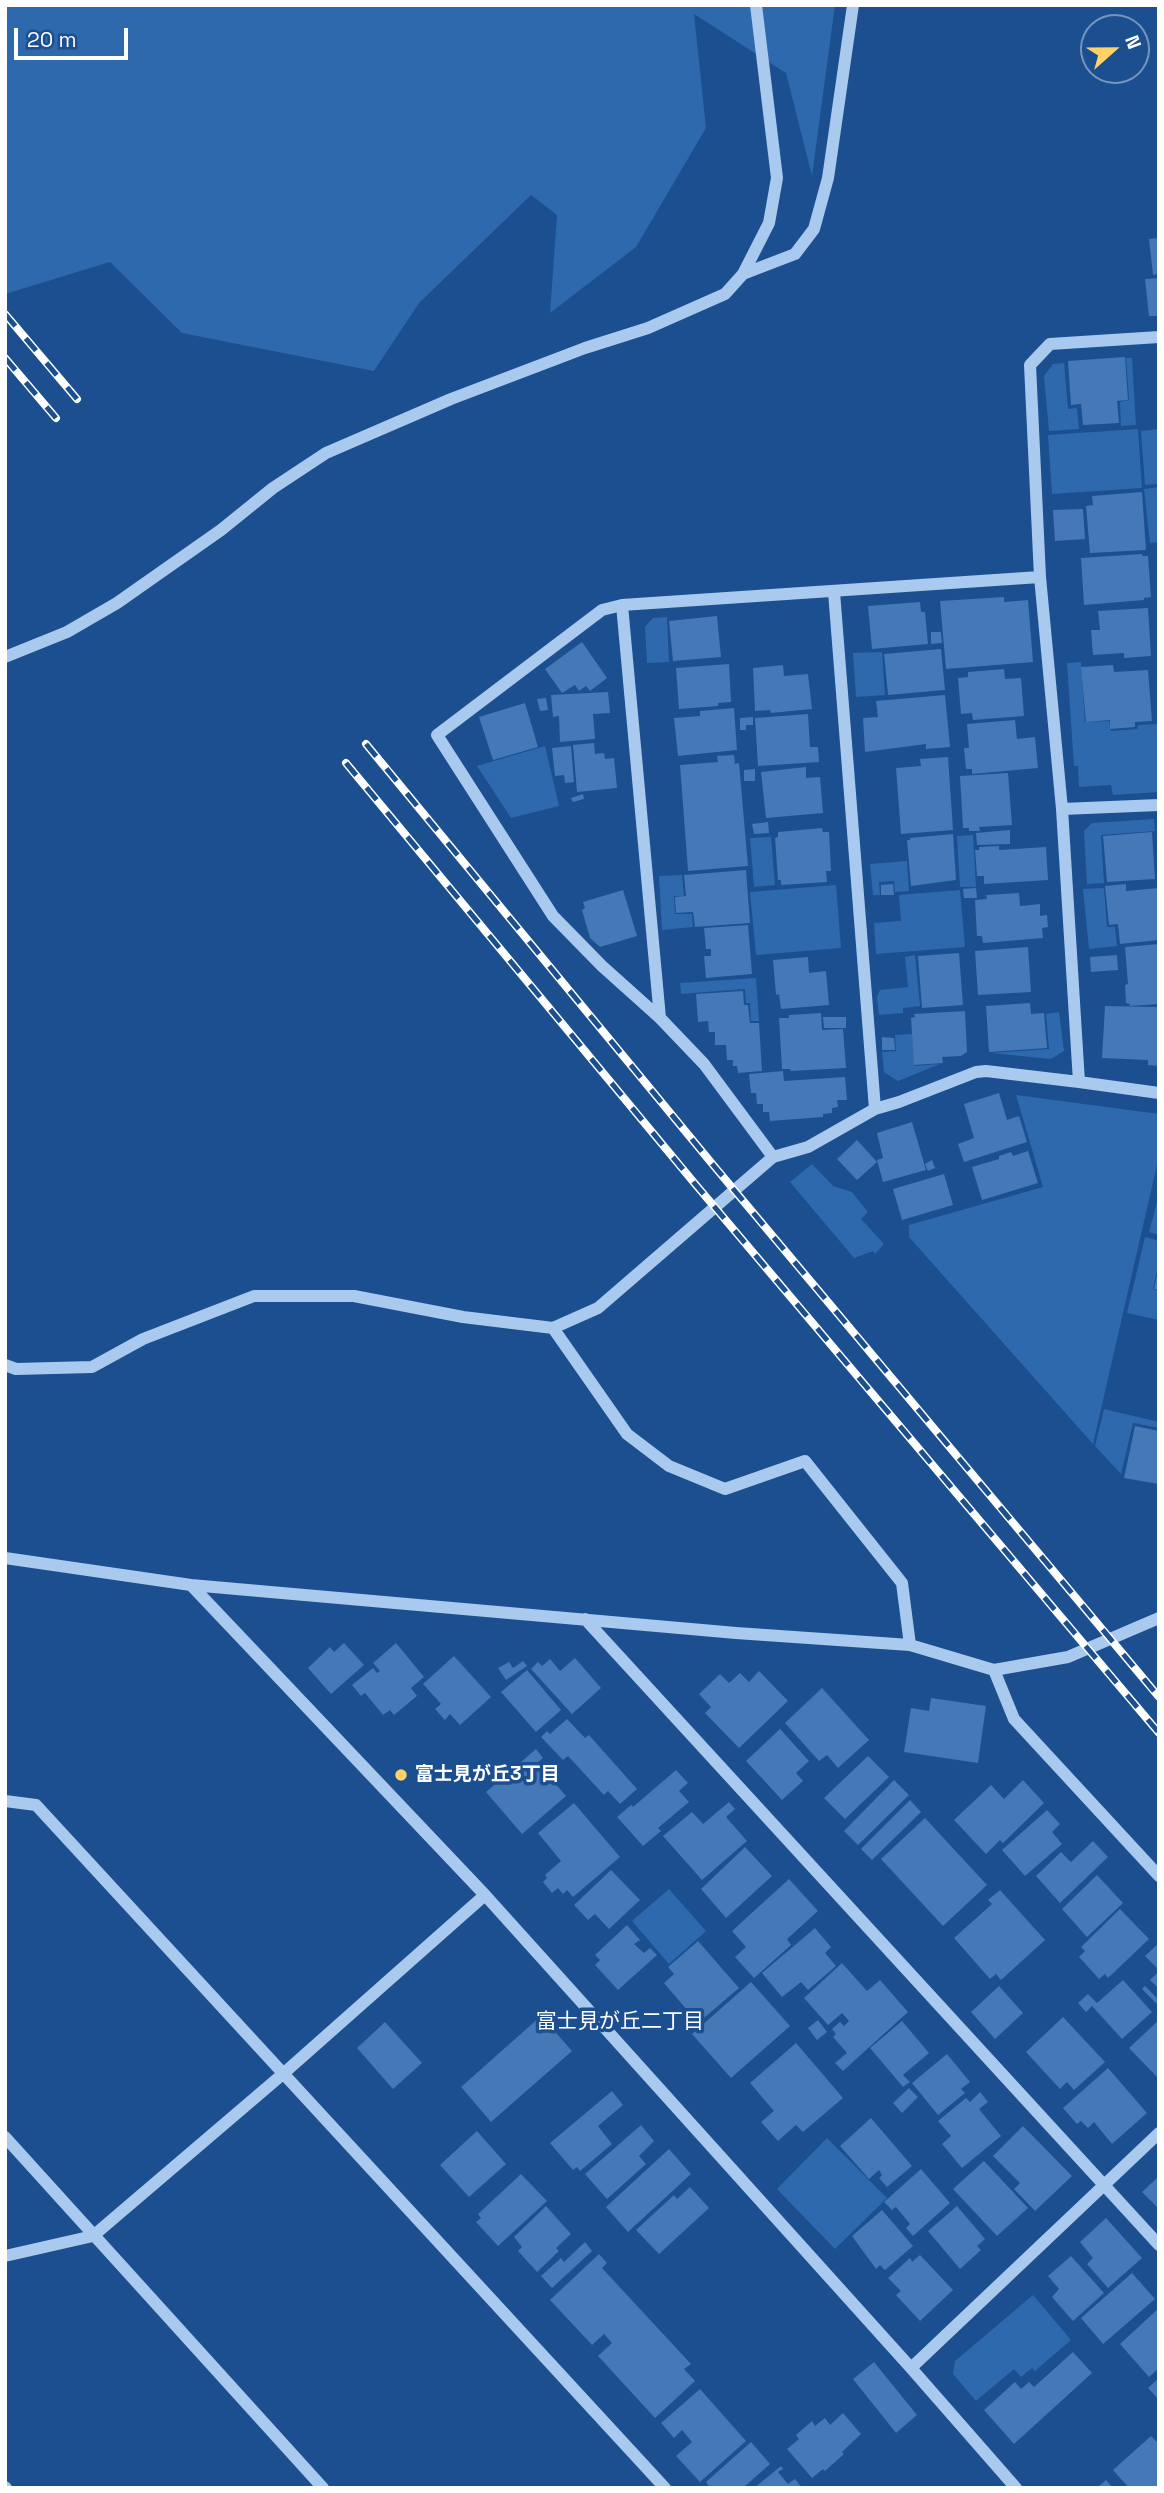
<!DOCTYPE html>
<meta charset="utf-8">
<style>
body{margin:0}
#map{position:relative;width:1164px;height:2493px;overflow:hidden;background:#1b4f8f;font-family:"Space Grotesk",sans-serif}
canvas{display:block}
.frame{position:absolute;inset:0;border:7px solid #fff;pointer-events:none}
.north{position:absolute;left:1080px;top:14px;width:70px;height:70px;box-sizing:border-box;background:#1b4f8f;border:2px solid #7695bc;border-radius:50%;rotate:69deg;font-size:19px;font-weight:700;line-height:28px;text-align:center;color:#fff}
.north::after{content:'';display:block;margin:auto;width:24px;height:32px;background:#ffd166;clip-path:polygon(50% 0,100% 100%,50% 72%,0 100%)}
.scale{position:absolute;left:14px;top:28px;width:114px;height:32px;box-sizing:border-box;border:4px solid #fff;border-top:0;padding-left:9px;font-size:21px;line-height:24px;white-space:nowrap;color:#fff;-webkit-text-stroke:5px #1b4f8f;paint-order:stroke}
</style>
<div id="map">
<canvas width="1164" height="2493"></canvas>
<div class="frame"></div>
<div class="north">N</div>
<div class="scale">20 m</div>
</div>
<script>
const c = document.querySelector('canvas').getContext('2d');
c.lineJoin = 'round';
function paint(path, color) {
  c.fillStyle = color;
  c.fill(path, 'evenodd');
}
function poly(rows) {
  const path = new Path2D();
  for (const r of rows) {
    path.moveTo(r[0], r[1]);
    for (let i = 2; i < r.length; i += 2) path.lineTo(r[i], r[i + 1]);
  }
  return path;
}
function stroke(path, color, width, dash) {
  c.strokeStyle = color;
  c.lineWidth = width;
  c.lineCap = dash ? 'butt' : 'round';
  c.setLineDash(dash || []);
  c.stroke(path);
}
function drawText(font, color, halo, rows, align = 'center') {
  c.font = font + ' "Space Grotesk","Noto Sans JP",sans-serif';
  c.lineWidth = 7;
  c.setLineDash([]);
  c.textBaseline = 'middle';
  c.strokeStyle = halo;
  c.fillStyle = color;
  for (const [text, x, y, turn = 0] of rows) {
    c.save();
    c.translate(x, y);
    c.rotate((+turn || 0) * Math.PI / 180);
    c.textAlign = isNaN(turn) ? turn : align;
    if (halo) c.strokeText(text, 0, 0);
    c.fillText(text, 0, 0);
    c.restore();
  }
}
paint(poly([
 [5,5,835,5,812,176,786,73,694,14,706,128,636,247,550,313,557,215,531,195,419,303,374,371,182,333,110,262,5,294],
 [1126,358,1132,358,1136,425,1121,426,1120,402,1129,400],
 [1064,363,1068,409,1077,408,1079,429,1049,431,1044,376,1053,364],
 [1138,429,1142,488,1052,494,1048,435],
 [1159,429,1159,484,1145,485,1141,431],
 [1159,487,1159,542,1150,543,1144,489],
 [667,617,669,662,647,663,645,627,653,618],
 [882,652,885,695,856,697,853,653],
 [1081,662,1085,722,1109,721,1111,731,1137,729,1138,725,1159,724,1159,792,1113,795,1111,785,1079,787,1078,766,1074,766,1067,663],
 [545,746,559,806,511,818,477,766],
 [1154,819,1155,831,1101,835,1104,883,1087,884,1084,831,1092,823],
 [973,835,976,887,960,887,957,836],
 [771,837,775,885,754,887,750,838],
 [907,861,909,891,895,892,894,881,879,882,880,895,873,895,870,864],
 [682,875,684,896,674,896,675,914,692,914,693,927,662,930,659,876],
 [836,885,841,948,756,955,750,892],
 [1104,888,1107,927,1115,927,1117,946,1089,949,1083,889],
 [960,890,965,947,876,954,874,923,901,921,899,895],
 [915,955,920,1006,903,1008,903,1013,879,1015,877,997,880,990,908,987,905,957],
 [756,978,759,1021,751,1021,750,1003,746,1003,745,989,681,994,680,983],
 [1059,1012,1064,1051,1051,1059,991,1053,1049,1049,1046,1014],
 [912,1034,915,1066,940,1064,898,1081,884,1072,882,1052,896,1051,895,1035],
 [1016,1095,1159,1114,1159,1156,1093,1444,909,1237,909,1225,1043,1187],
 [812,1164,833,1186,852,1192,868,1212,861,1219,884,1244,875,1254,873,1251,854,1258,790,1182],
 [1159,1195,1159,1235,1149,1232],
 [1145,1237,1159,1241,1159,1262,1153,1289,1159,1291,1159,1320,1127,1313],
 [1104,1409,1159,1422,1159,1428,1133,1423,1121,1474,1095,1446],
 [669,1889,706,1931,669,1964,632,1921],
 [827,2138,887,2198,835,2249,777,2189],
 [1033,2295,1071,2340,1035,2371,1032,2368,1021,2377,1014,2369,976,2401,953,2374,955,2361]
]), '#2e69ad');
paint(poly([
 [1159,238,1159,274,1153,275,1149,239],
 [1159,278,1159,316,1149,316,1145,279],
 [1125,357,1128,400,1117,401,1119,423,1083,425,1081,404,1071,405,1068,361],
 [1142,492,1146,550,1090,553,1086,506,1093,505,1092,496],
 [1083,509,1085,539,1055,541,1053,510],
 [1142,554,1142,556,1148,556,1151,597,1144,598,1144,600,1084,605,1081,558],
 [1004,597,1004,602,1028,600,1033,662,946,669,940,601],
 [920,602,921,612,925,612,928,644,872,649,868,606],
 [1148,608,1151,656,1124,658,1124,653,1093,655,1091,630,1100,630,1098,611],
 [717,616,721,657,673,661,669,621],
 [931,632,941,632,942,643,931,644],
 [582,642,607,678,590,691,586,686,579,691,575,685,562,693,545,669],
 [941,649,945,690,888,695,884,654],
 [729,664,731,702,718,703,718,706,679,709,676,668],
 [783,665,784,676,808,674,812,709,771,713,770,710,755,711,753,668],
 [1113,665,1114,672,1148,670,1152,721,1135,722,1135,727,1110,729,1110,720,1086,722,1081,667],
 [1004,669,1005,679,1021,678,1024,716,973,720,972,713,961,714,958,678,968,677,968,672],
 [608,692,610,713,593,714,595,739,560,742,559,716,553,717,551,695],
 [945,695,950,747,926,749,926,744,865,752,863,718,878,717,876,701],
 [546,698,548,710,540,711,537,699],
 [525,703,538,747,493,760,479,717],
 [734,708,737,750,678,756,674,718,700,716,700,711],
 [808,714,810,747,818,747,819,762,758,766,755,718],
 [753,717,753,725,746,725,746,730,740,730,740,718],
 [1015,720,1017,739,1035,737,1038,768,972,774,972,769,966,769,964,748,969,748,967,724],
 [594,743,595,754,604,753,605,759,614,758,617,788,577,792,573,745],
 [571,746,574,782,565,783,564,775,555,776,552,748],
 [734,755,735,764,739,763,748,866,688,871,680,765,718,762,717,756],
 [948,757,953,830,901,834,896,768,921,766,920,759],
 [806,767,806,778,820,777,823,813,766,818,761,772],
 [755,769,755,781,744,781,744,770],
 [1008,773,1012,825,979,827,980,831,969,831,969,828,963,828,960,776],
 [583,794,584,799,573,802,571,798],
 [768,822,769,833,754,834,752,824],
 [822,828,823,832,829,832,831,871,826,871,827,882,781,885,781,880,778,880,775,838,778,837,778,832],
 [1010,830,1010,844,977,845,976,833],
 [1152,832,1155,879,1107,882,1103,836],
 [953,834,956,880,911,886,907,840,910,840,910,838],
 [999,846,999,850,1046,847,1048,880,984,884,984,876,977,876,975,850,979,850,979,847],
 [746,870,750,923,695,927,693,912,676,913,675,897,686,896,684,875],
 [893,884,894,895,881,895,881,885],
 [1126,884,1126,891,1159,888,1159,940,1120,944,1118,924,1109,925,1105,886],
 [976,888,977,898,964,898,963,889],
 [623,890,637,936,600,947,590,938,582,910,585,908,583,902],
 [1019,893,1020,906,1040,904,1040,916,1047,915,1048,927,1042,928,1043,938,983,943,982,936,977,936,975,900,987,899,986,895],
 [748,925,752,974,706,978,704,956,711,956,711,949,706,949,704,928],
 [1159,944,1159,1004,1129,1006,1130,1004,1126,1003,1125,985,1128,984,1125,947],
 [1028,947,1031,992,978,995,975,951],
 [959,953,963,1005,922,1008,918,956],
 [1117,955,1118,970,1091,972,1090,957],
 [808,957,809,973,826,971,829,1005,781,1009,779,994,776,995,773,960],
 [743,991,744,1005,748,1005,750,1023,759,1023,762,1071,738,1073,737,1066,733,1066,733,1060,727,1060,726,1045,715,1045,715,1032,709,1032,708,1021,698,1022,696,994],
 [1030,1003,1031,1014,1044,1013,1047,1048,989,1052,986,1006],
 [1105,1006,1159,1007,1159,1066,1148,1065,1148,1060,1102,1058],
 [965,1011,967,1052,961,1056,942,1057,943,1063,914,1065,911,1018,915,1017,914,1014],
 [821,1013,822,1030,843,1029,846,1068,791,1071,790,1069,782,1069,779,1018,789,1018,789,1015],
 [823,1017,846,1017,846,1028,824,1028],
 [882,1037,894,1038,895,1050,882,1050],
 [783,1071,784,1081,845,1077,847,1100,837,1100,838,1107,832,1108,832,1113,823,1114,823,1117,770,1121,769,1112,763,1112,763,1104,757,1104,756,1093,751,1093,749,1074],
 [999,1093,1007,1120,1019,1116,1027,1142,964,1162,958,1144,974,1138,964,1104],
 [912,1122,926,1170,883,1182,877,1160,883,1158,877,1133],
 [857,1140,877,1162,857,1180,837,1159],
 [1028,1151,1038,1183,982,1200,972,1167,999,1159,999,1156,1011,1152,1013,1156],
 [932,1160,935,1168,928,1171,925,1164],
 [944,1174,953,1205,902,1220,893,1189],
 [1158,1271,1159,1271,1159,1290,1154,1289],
 [1135,1426,1159,1431,1159,1484,1124,1478],
 [344,1643,364,1665,331,1694,308,1668,330,1647,334,1652],
 [396,1643,424,1677,411,1688,417,1696,394,1715,390,1710,383,1715,365,1693,361,1696,352,1685,373,1668,377,1673,380,1671,373,1663],
 [454,1656,491,1697,460,1725,450,1714,445,1720,435,1709,441,1704,423,1684],
 [575,1658,601,1688,572,1714,531,1669,538,1662,542,1666,550,1659,560,1671],
 [523,1661,527,1666,506,1680,498,1668,509,1662,513,1668],
 [527,1670,561,1710,536,1732,501,1692],
 [759,1671,788,1701,739,1748,705,1713,711,1707,699,1694,720,1674,729,1683,740,1673,749,1682],
 [822,1688,869,1740,838,1768,827,1755,819,1761,785,1723],
 [931,1698,986,1706,978,1763,904,1752,911,1708,929,1711],
 [567,1719,585,1738,589,1735,637,1789,620,1804,608,1791,604,1795,568,1756,563,1760,541,1737,547,1731,550,1734],
 [780,1729,809,1761,796,1773,803,1781,782,1800,746,1761],
 [536,1749,543,1758,537,1763,566,1796,522,1834,486,1792],
 [868,1756,889,1777,845,1819,824,1798],
 [676,1770,688,1783,679,1791,689,1802,658,1828,661,1831,643,1846,617,1817,631,1805,633,1807],
 [894,1780,909,1795,858,1845,844,1831],
 [1023,1780,1044,1803,1003,1843,1000,1840,986,1854,954,1820,991,1785,1004,1799],
 [910,1800,921,1812,872,1860,861,1849],
 [729,1802,735,1809,726,1817,747,1841,702,1880,663,1836,692,1812,703,1824],
 [574,1803,620,1857,573,1897,567,1890,563,1894,558,1888,552,1893,543,1882,547,1878,545,1875,561,1861,538,1833],
 [1047,1810,1060,1824,1052,1832,1062,1844,1025,1876,1002,1850],
 [925,1818,987,1885,943,1926,881,1859],
 [1093,1841,1108,1857,1060,1903,1036,1876,1061,1852,1071,1862],
 [745,1847,772,1876,726,1918,701,1889],
 [611,1870,640,1900,609,1929,595,1914,588,1920,574,1905],
 [1097,1875,1123,1903,1087,1937,1062,1909],
 [789,1879,818,1911,787,1939,791,1945,754,1978,735,1957,746,1947,732,1931],
 [1000,1890,1045,1940,1001,1980,996,1974,990,1979,954,1938,992,1904,988,1900],
 [1120,1909,1149,1939,1108,1978,1105,1974,1099,1979,1079,1957,1085,1951,1081,1947],
 [627,1925,640,1940,634,1944,644,1953,650,1948,657,1955,618,1990,595,1965,600,1960,595,1955],
 [815,1928,831,1947,825,1953,836,1966,808,1990,801,1982,782,1997,762,1973],
 [698,1941,739,1988,698,2023,664,1983,674,1974,668,1967],
 [1159,1943,1159,1970,1145,1956],
 [842,1963,867,1991,880,1980,908,2012,843,2071,835,2063,847,2053,833,2037,836,2034,832,2029,840,2022,844,2026,849,2021,842,2013,828,2025,804,1998],
 [1159,1971,1159,1989,1150,1980],
 [1123,1980,1152,2012,1122,2039,1092,2006,1086,2012,1078,2003,1088,1994,1097,2003],
 [751,1982,790,2026,731,2078,692,2034],
 [999,1986,1023,2013,995,2039,971,2012],
 [1145,1986,1159,2000,1159,2006,1142,1989],
 [541,2016,572,2051,491,2122,461,2087],
 [1063,2017,1105,2062,1074,2090,1067,2082,1060,2089,1026,2052],
 [818,2020,827,2032,817,2040,808,2028],
 [1159,2020,1159,2079,1129,2048],
 [902,2021,929,2053,903,2075,910,2082,903,2087,870,2048],
 [385,2022,422,2063,393,2089,357,2048],
 [796,2043,843,2098,803,2132,796,2125,778,2141,761,2122,774,2111,750,2083],
 [947,2054,970,2082,961,2089,965,2093,938,2115,912,2083],
 [1108,2068,1147,2113,1112,2144,1094,2122,1088,2128,1081,2121,1077,2124,1063,2108],
 [909,2088,918,2097,902,2113,893,2103],
 [612,2091,623,2105,598,2126,612,2144,580,2171,577,2167,573,2170,550,2143],
 [980,2092,988,2102,979,2109,1001,2136,962,2168,942,2144,951,2136,938,2121,966,2098,970,2102],
 [871,2118,912,2166,887,2187,879,2178,882,2175,879,2170,869,2179,840,2146],
 [641,2125,654,2141,639,2156,646,2164,607,2199,585,2174],
 [1023,2126,1072,2176,1035,2211,1014,2189,1020,2183,993,2156],
 [477,2131,506,2164,469,2197,440,2165],
 [669,2149,691,2174,628,2232,606,2207],
 [984,2161,1028,2208,997,2236,953,2189],
 [921,2169,950,2203,913,2236,906,2228,910,2224,896,2207,892,2210,884,2202],
 [521,2174,547,2201,498,2246,476,2222,481,2218,478,2214],
 [1159,2176,1159,2209,1142,2192],
 [690,2187,709,2208,659,2254,636,2230,674,2195,677,2199],
 [546,2206,571,2234,556,2248,559,2251,537,2272,518,2251,522,2247,514,2237],
 [957,2206,985,2239,977,2246,981,2250,960,2269,928,2231],
 [882,2210,913,2246,885,2270,880,2265,876,2269,852,2236],
 [1106,2218,1142,2258,1108,2288,1087,2264,1093,2258,1080,2242],
 [585,2242,592,2251,552,2288,541,2276,561,2258,564,2262],
 [599,2254,607,2263,602,2268,691,2364,684,2369,695,2381,655,2418,598,2356,612,2343,604,2334,592,2345,550,2300],
 [920,2255,953,2290,920,2321,896,2295,901,2291,888,2278,910,2258,912,2262],
 [1071,2256,1104,2293,1073,2321,1052,2297,1059,2289,1048,2276],
 [1132,2273,1155,2299,1103,2344,1081,2318],
 [1159,2308,1159,2368,1149,2377,1120,2344],
 [1073,2352,1092,2373,1014,2444,984,2410,1015,2382,1021,2389,1029,2382,1034,2387],
 [874,2362,917,2415,896,2433,853,2379],
 [1159,2378,1159,2400,1148,2388],
 [700,2389,746,2441,700,2482,676,2456,692,2442,682,2430,674,2438,661,2423],
 [843,2413,861,2434,842,2452,844,2454,825,2471,823,2469,812,2478,787,2449,799,2439,796,2435,812,2421,815,2426,825,2418,830,2425],
 [1151,2436,1159,2444,1159,2488,1129,2488,1113,2470],
 [751,2442,770,2464,743,2488,710,2488,706,2482],
 [781,2466,783,2469,778,2472,788,2484,795,2479,802,2488,754,2488],
 [1106,2480,1113,2488,1097,2488]
]), '#4478b7');
stroke(poly([
 [743,274,795,254,814,229,828,178,853,5],
 [1159,337,1050,344,1030,365,1040,577,622,605,602,610,437,735,553,916,602,966,660,1018,704,1064,773,1157,808,1147,875,1109,899,1102,976,1072,986,1071,1079,1082,1159,1093],
 [1040,577,1062,809,1079,1082],
 [834,592,875,1109],
 [622,605,660,1018],
 [5,657,67,632,117,603,221,530,273,488,326,453,451,399,585,348,648,328,725,294,743,274,769,223,777,178,756,5],
 [1062,809,1159,805],
 [773,1157,598,1308,553,1328,627,1434,669,1466,725,1489,805,1461,902,1583,910,1645],
 [5,1365,16,1369,92,1367,143,1339,254,1296,354,1296,463,1317,553,1328],
 [5,1558,191,1585,736,1633,910,1645,994,1670,1068,1657,1159,1618],
 [191,1585,485,1895,911,2368,1016,2488],
 [585,1619,1159,2245],
 [994,1670,1014,1719,1159,1876],
 [5,1801,36,1805,665,2488],
 [5,2137,323,2488],
 [5,2256,93,2236,284,2073,485,1895],
 [911,2368,1159,2133],
 [5,2487,6,2488]
]), '#a9c9ee', 12);
const rail = poly([
 [5,314,77,399],
 [5,358,56,418],
 [366,744,714,1166,1159,1697],
 [346,763,696,1185,1159,1733]
]);
stroke(rail, '#fff', 8);
stroke(rail, '#1b4f8f', 5, [16]);
for (const [x, y, r, color] of [
 [401,1775,7,"#ffd166"]
]) {
  const dot = new Path2D();
  dot.arc(x, y, r, 0, 2 * Math.PI);
  c.fillStyle = color;
  c.fill(dot);
  stroke(dot, '#1b4f8f', 2.5);
}
drawText('bold 19px', '#fff', '#1b4f8f', [
 ["富士見が丘3丁目",415,1775]
], 'left');
drawText('21px', '#fff', '#1b4f8f', [
 ["富士見が丘二丁目",620,2022]
]);
</script>
